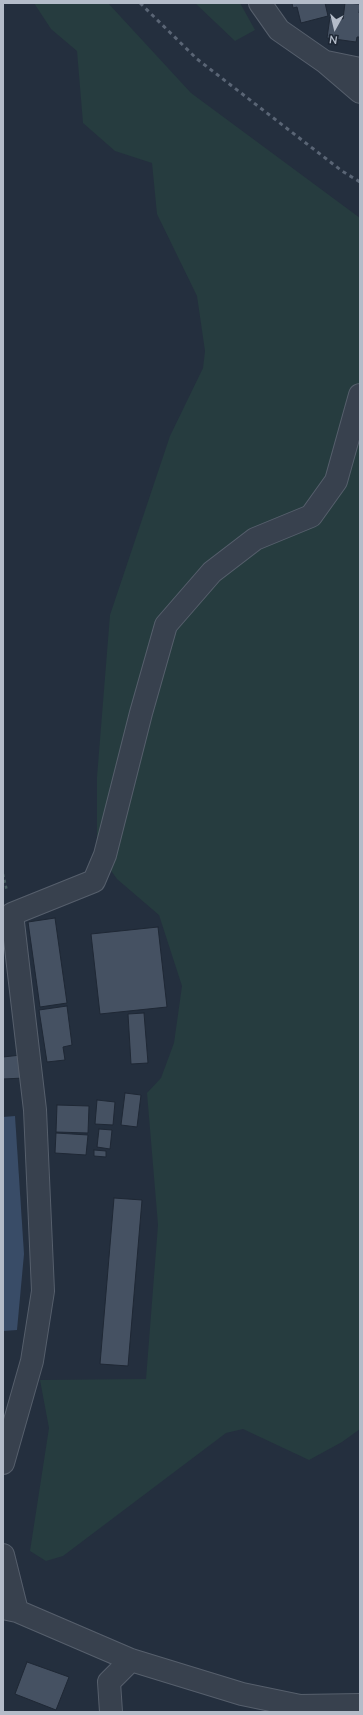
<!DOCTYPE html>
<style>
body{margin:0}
#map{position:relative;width:363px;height:1715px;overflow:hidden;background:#242f3e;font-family:Mulish,sans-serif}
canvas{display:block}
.frame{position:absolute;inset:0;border:4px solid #b4bcc9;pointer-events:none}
.north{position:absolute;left:315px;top:8px;width:40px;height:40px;-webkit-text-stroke:3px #1d2633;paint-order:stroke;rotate:188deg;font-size:11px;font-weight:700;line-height:16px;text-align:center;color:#b4bcc9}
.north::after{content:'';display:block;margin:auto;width:14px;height:18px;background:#b4bcc9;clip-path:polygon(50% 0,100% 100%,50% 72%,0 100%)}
</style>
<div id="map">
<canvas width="363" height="1715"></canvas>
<div class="frame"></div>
<div class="north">N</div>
</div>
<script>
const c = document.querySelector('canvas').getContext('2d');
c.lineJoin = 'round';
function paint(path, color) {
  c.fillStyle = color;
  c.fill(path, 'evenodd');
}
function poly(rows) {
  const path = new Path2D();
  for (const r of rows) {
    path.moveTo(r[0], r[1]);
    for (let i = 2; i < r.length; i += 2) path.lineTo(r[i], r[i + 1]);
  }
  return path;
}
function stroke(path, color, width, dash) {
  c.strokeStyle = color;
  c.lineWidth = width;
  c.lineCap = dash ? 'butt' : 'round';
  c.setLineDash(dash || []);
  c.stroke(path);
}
paint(poly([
 [34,3,108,3,191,93,360,218,360,1429,342,1442,309,1460,243,1429,226,1433,63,1556,46,1561,30,1551,49,1428,40,1380,146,1379,158,1225,147,1093,161,1078,174,1043,182,986,159,915,117,879,97,851,97,777,110,615,170,436,203,368,205,351,197,296,157,214,152,163,115,151,83,123,77,51,51,29],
 [195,3,240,3,255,30,235,41]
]), '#263c3f');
paint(poly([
 [15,1116,24,1254,17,1330,3,1331,3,1117]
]), '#394c67');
const building = poly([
 [292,3,325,3,328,16,301,23,297,7,293,8,292,3],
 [345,3,360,4,359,13,360,13,360,37,357,37,356,42,327,38,330,17,343,19,345,3],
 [55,918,67,1003,40,1007,28,922,55,918],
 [158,927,167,1007,100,1014,91,934,158,927],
 [67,1006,72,1045,63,1047,65,1060,47,1062,39,1010,67,1006],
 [144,1013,148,1063,131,1064,128,1014,144,1013],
 [21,1055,24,1078,3,1079,3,1057,21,1055],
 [125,1093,141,1095,137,1127,121,1125,125,1093],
 [97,1100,115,1102,113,1125,95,1124,97,1100],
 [57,1105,89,1106,88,1133,56,1132,57,1105],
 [99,1129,112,1130,110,1149,97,1147,99,1129],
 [56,1133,88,1135,86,1155,55,1153,56,1133],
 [94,1150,106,1151,106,1157,94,1156,94,1150],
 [114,1198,142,1200,128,1366,100,1364,114,1198],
 [27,1662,69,1677,56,1710,15,1694,27,1662]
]);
paint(building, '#455162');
stroke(building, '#1f2835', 1);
const minor = poly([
 [260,3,279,30,325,62,360,92],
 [326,62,360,69],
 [3,1463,32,1361,43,1291,35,1110,12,914,94,881,105,855,141,713,166,625,212,572,255,539,311,516,336,481,360,395],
 [3,1555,17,1611],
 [3,1608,17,1611,131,1660,242,1694,300,1706,360,1705],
 [111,1712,109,1682,131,1660]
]);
stroke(minor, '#565f6c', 24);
stroke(poly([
 [3,874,7,891]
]), '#44595c', 2.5, [3, 3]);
stroke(minor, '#38414e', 22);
stroke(poly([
 [140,3,197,59,342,171,360,182]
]), '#5a6575', 3, [4, 4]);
</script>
